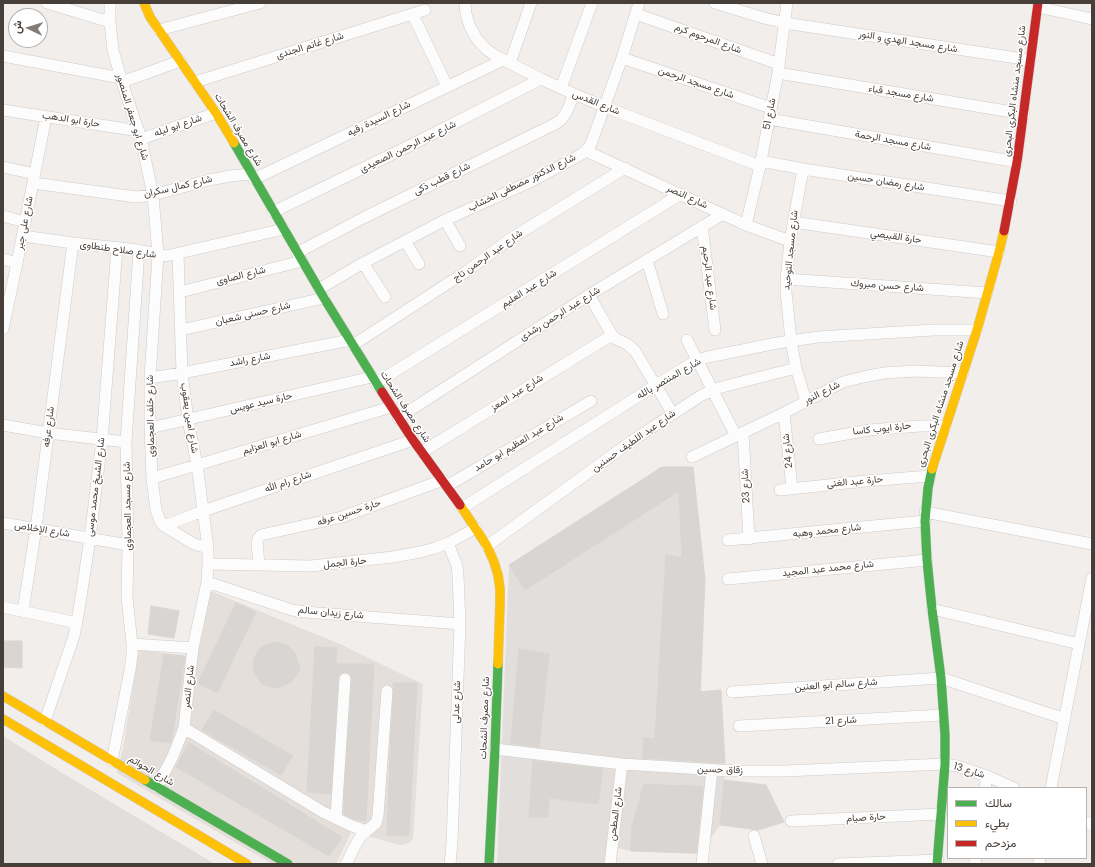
<!DOCTYPE html>
<meta charset="utf-8">
<style>
body{margin:0}
#map{position:relative;width:1095px;height:867px;overflow:hidden;background:#f1eeeb;font-family:Poppins,Vazirmatn,sans-serif}
canvas{display:block}
.frame{position:absolute;inset:0;border:4px solid #463e38;pointer-events:none}
.legend{position:absolute;left:947px;top:787px;width:140px;height:72px;box-sizing:border-box;background:#fff;border:1px solid #b5b2af;margin:0;padding:5px 7px;list-style:none;font-size:12px;color:#463e38}
.legend li{display:flex;align-items:center;gap:8px;height:20px}
.legend b{width:20px;border:1px solid #b5b2af}
.north{position:absolute;left:8px;top:8px;width:40px;height:40px;box-sizing:border-box;background:#fff;border:1px solid #b5b2af;border-radius:50%;rotate:274deg;font-size:11px;font-weight:700;line-height:16px;text-align:center;color:#463e38}
.north::after{content:'';display:block;margin:auto;width:14px;height:18px;background:#827c77;clip-path:polygon(50% 0,100% 100%,50% 72%,0 100%)}
</style>
<div id="map">
<canvas width="1095" height="867"></canvas>
<div class="frame"></div>
<ul class="legend">
<li><b style="height:5px;background:#4caf50"></b>سالك</li>
<li><b style="height:5px;background:#ffc107"></b>بطيء</li>
<li><b style="height:5px;background:#c62828"></b>مزدحم</li>
</ul>
<div class="north">ش</div>
</div>
<script>
const c = document.querySelector('canvas').getContext('2d');
c.lineJoin = 'round';
function paint(path, color) {
  c.fillStyle = color;
  c.fill(path, 'evenodd');
}
function poly(rows) {
  const path = new Path2D();
  for (const r of rows) {
    path.moveTo(r[0], r[1]);
    for (let i = 2; i < r.length; i += 2) path.lineTo(r[i], r[i + 1]);
  }
  return path;
}
function stroke(path, color, width, dash) {
  c.strokeStyle = color;
  c.lineWidth = width;
  c.lineCap = dash ? 'butt' : 'round';
  c.setLineDash(dash || []);
  c.stroke(path);
}
function drawText(font, color, halo, rows, align = 'center') {
  c.font = font + ' Poppins,Vazirmatn,sans-serif';
  c.lineWidth = 3;
  c.setLineDash([]);
  c.textBaseline = 'middle';
  c.strokeStyle = halo;
  c.fillStyle = color;
  for (const [text, x, y, turn = 0] of rows) {
    c.save();
    c.translate(x, y);
    c.rotate((+turn || 0) * Math.PI / 180);
    c.textAlign = isNaN(turn) ? turn : align;
    if (halo) c.strokeText(text, 0, 0);
    c.fillText(text, 0, 0);
    c.restore();
  }
}
paint(poly([
 [201,587,342,645,395,671,423,684,413,839,410,842,403,845,399,845,352,831,336,864,272,864,117,773,123,748,139,650,187,656]
]), '#e4dfda');
paint(poly([
 [659,467,693,467,705,580,701,691,721,690,725,763,720,825,700,854,631,851,617,848,615,864,497,864,509,565,654,472],
 [3,736,59,771,215,864,3,864]
]), '#e2dedb');
const building = poly([
 [662,467,693,467,705,580,700,692,721,690,725,763,643,758,644,738,655,739,666,555,682,558,679,491,525,590,509,565,662,467],
 [236,603,256,612,217,693,198,683,236,603],
 [151,606,179,611,174,638,148,634,151,606],
 [3,641,22,641,22,668,3,667,3,641],
 [275,642,287,645,295,653,300,670,290,683,275,688,262,684,254,672,253,664,255,656,262,646,275,642],
 [315,647,337,648,336,664,374,664,366,821,354,819,344,814,344,796,352,679,351,676,349,673,345,672,342,673,339,675,338,679,331,794,307,792,315,647],
 [519,649,549,654,539,747,511,743,519,649],
 [164,654,185,656,171,743,150,740,164,654],
 [393,683,417,683,409,836,387,835,391,733,394,692,393,683],
 [214,710,293,756,281,775,202,730,214,710],
 [189,743,342,837,329,856,176,767,189,743],
 [533,761,603,769,598,804,549,798,548,817,529,817,533,761],
 [724,780,766,785,784,822,758,830,720,825,724,780],
 [644,784,680,786,680,785,703,787,696,853,631,851,632,826,644,784]
]);
paint(building, '#d9d5d2');
stroke(building, '#d9d5d1', 1);
const street = poly([
 [47,3,110,22],
 [110,3,110,22,113,50,122,82,141,139,153,195,158,255,150,378,150,428,152,478,156,510,160,521,164,526,194,544,208,548],
 [465,3,466,14,470,27,477,39,486,49,496,56,541,79,574,94,605,107,760,166],
 [715,3,764,18,785,23,1030,60],
 [1038,7,1092,19],
 [636,14,779,64],
 [413,15,447,86],
 [159,30,260,3],
 [3,56,121,78],
 [622,58,771,108],
 [510,63,531,3],
 [778,73,1024,114],
 [122,82,180,61],
 [195,82,425,10],
 [561,88,592,3],
 [3,110,139,131],
 [769,119,1017,162],
 [141,139,216,113],
 [586,151,746,225,790,241],
 [761,161,803,169,1011,201],
 [3,167,35,174],
 [803,169,790,241,786,279,786,292,791,340,796,368,806,401],
 [254,179,503,60],
 [33,183,136,197,153,195,209,180,230,176,251,174],
 [273,212,411,145,541,79],
 [3,216,25,222],
 [445,220,460,246],
 [793,222,999,252],
 [746,225,760,166,778,73,787,3],
 [702,226,715,330],
 [23,236,73,243,139,250,166,256,284,229],
 [405,241,419,264],
 [297,253,363,218,555,124,562,119,567,111,574,94],
 [3,259,17,263],
 [647,260,663,314],
 [363,263,385,297],
 [786,279,987,293],
 [319,289,363,263,405,241,445,220,532,181,582,154,590,146,592,141,622,58,639,3],
 [180,292,302,261],
 [589,295,612,335,616,339,627,344,635,351,673,414],
 [3,329,17,263,46,117],
 [181,330,324,298],
 [687,340,736,436],
 [353,345,467,271,510,239,625,168],
 [150,378,182,373,350,340],
 [376,383,681,194],
 [784,413,792,488],
 [398,418,589,295,723,214],
 [3,425,48,433,126,442],
 [150,428,372,377],
 [743,433,749,539],
 [819,439,869,430,920,426,946,426],
 [422,452,612,335],
 [692,457,784,413,843,382,863,377,884,373,915,371,963,373],
 [152,478,197,465,391,407],
 [447,486,591,401],
 [780,490,866,481,930,476],
 [462,508,656,385,697,360,708,357,777,343,818,337,933,330,977,330],
 [925,512,1092,544],
 [3,523,128,545],
 [164,526,203,511,413,440],
 [728,540,925,521],
 [448,543,457,566,458,575,460,624,452,843,450,864],
 [487,546,633,440,702,395,718,388,796,368],
 [208,564,311,566,393,557,420,552,435,548,448,543,476,528],
 [259,565,257,542,258,539,261,535,342,517,443,480],
 [728,579,927,560],
 [207,582,292,610,305,612,460,624],
 [3,607,77,623],
 [932,609,1079,644],
 [23,611,36,528,73,243],
 [132,644,193,648],
 [732,692,941,678,1065,719],
 [45,721,74,636,79,610,90,538,102,440,117,248],
 [739,726,943,715],
 [184,728,323,812,352,826,367,831],
 [495,749,622,764,736,771,784,771,945,764,957,766,987,776,1014,788],
 [112,761,130,670,132,655,132,644,127,597,128,545,126,442,139,250],
 [157,787,173,756,184,728,193,648,207,582,208,564,208,548,197,465,188,420,182,373,178,254],
 [985,788,987,776],
 [1051,788,1092,578],
 [336,818,345,679],
 [791,821,941,814],
 [1086,822,1092,825],
 [754,836,762,864],
 [346,864,356,844,361,836,376,823,378,816,387,691],
 [610,864,622,764],
 [702,864,712,770],
 [838,864,938,860],
 [975,864,976,858],
 [1039,864,1040,858]
]);
const fast = poly([
 [234,143,324,298,382,392],
 [932,469,928,488,925,521,927,560,932,609,941,678,945,735,945,764,937,864],
 [145,780,288,864],
 [489,864,495,749,498,664]
]);
const slow = poly([
 [144,3,150,17,216,113,234,143],
 [932,469,977,330,999,252,1004,231],
 [460,505,487,546,494,562,498,575,500,589,500,603,498,664],
 [3,696,145,780],
 [3,719,247,864]
]);
const jam = poly([
 [1004,231,1017,162,1038,3],
 [382,392,413,440,460,505]
]);
stroke(street, '#cecbc9', 12);
stroke(fast, '#cfcac3', 10);
stroke(slow, '#cfcac3', 10);
stroke(jam, '#cfcac3', 10);
stroke(street, '#fdfcfc', 11);
stroke(fast, '#4caf50', 9);
stroke(slow, '#ffc107', 9);
stroke(jam, '#c62828', 9);
drawText('10px', '#463e38', '#fff', [
 ["شارع المرحوم كرم",708,39,20],
 ["شارع مسجد الهدي و النور",908,42,9],
 ["شارع غانم الجندى",310,46,-17],
 ["شارع مسجد الرحمن",696,83,19],
 ["شارع مسجد منشاه البكرى البحرى",1015,91,-83],
 ["شارع مسجد قباء",901,94,9],
 ["شارع القدس",596,103,22],
 ["شارع 51",770,114,-79],
 ["شارع ابو جعفر المنصور",132,117,73],
 ["شارع السيدة رقيه",379,119,-26],
 ["حارة ابو الدهب",71,120,9],
 ["شارع ابو ليله",178,126,-19],
 ["شارع مصرف الشحات",238,130,59],
 ["شارع مسجد الرحمة",893,141,10],
 ["شارع عبد الرحمن الصعيدى",408,147,-26],
 ["شارع قطب ذكى",442,179,-26],
 ["شارع رمضان حسين",886,182,9],
 ["شارع الدكتور مصطفى الخشاب",522,183,-26],
 ["شارع كمال سكران",178,187,-13],
 ["شارع النصر",687,197,25],
 ["شارع على جبر",25,223,-79],
 ["حارة القبيصي",896,237,8],
 ["شارع صلاح طنطاوى",118,250,8],
 ["شارع مسجد التوحيد",791,250,-84],
 ["شارع عبد الرحمن تاج",488,256,-35],
 ["شارع الصاوى",241,276,-14],
 ["شارع عبد الرحيم",709,278,83],
 ["شارع حسن مبروك",887,286,4],
 ["شارع عبد العليم",529,289,-32],
 ["شارع حسنى شعبان",253,314,-13],
 ["شارع عبد الرحمن رشدى",560,314,-32],
 ["شارع راشد",250,360,-11],
 ["شارع المنتصر بالله",669,379,-30],
 ["شارع عبد المعز",517,393,-32],
 ["شارع النور",822,393,-27],
 ["حارة سيد عويس",261,403,-13],
 ["شارع مسجد منشاه البكرى البحرى",941,404,-72],
 ["شارع مصرف الشحات",405,407,57],
 ["شارع خلف العجماوى",151,416,-91],
 ["شارع امين يعقوب",189,418,81],
 ["شارع عرفه",49,427,-83],
 ["حارة ايوب كاسا",882,429,-6],
 ["شارع عبد اللطيف حسنين",634,441,-35],
 ["شارع ابو العزايم",272,443,-17],
 ["شارع عبد العظيم ابو حامد",519,443,-31],
 ["شارع 24",788,451,-96],
 ["شارع رام الله",288,482,-19],
 ["حارة عبد الغنى",855,482,-5],
 ["شارع 23",746,486,-93],
 ["شارع الشيخ محمد موسى",96,487,-83],
 ["شارع مسجد العجماوى",128,506,-91],
 ["حارة حسين عرفه",349,513,-18],
 ["شارع الإخلاص",42,530,9],
 ["شارع محمد وهبه",827,531,-6],
 ["حارة الجمل",345,563,-6],
 ["شارع محمد عبد المجيد",828,569,-6],
 ["شارع زيدان سالم",331,613,5],
 ["شارع سالم ابو العنين",836,685,-4],
 ["شارع النصر",189,687,-84],
 ["شارع عدلى",457,702,-88],
 ["شارع مصرف الشحات",485,718,-88],
 ["شارع 21",841,721,-3],
 ["زقاق حسين",720,770,2],
 ["شارع الحواتم",151,771,30],
 ["شارع 13",969,771,17],
 ["شارع المطحن",616,814,-83],
 ["حارة صيام",866,818,-3]
]);
</script>
